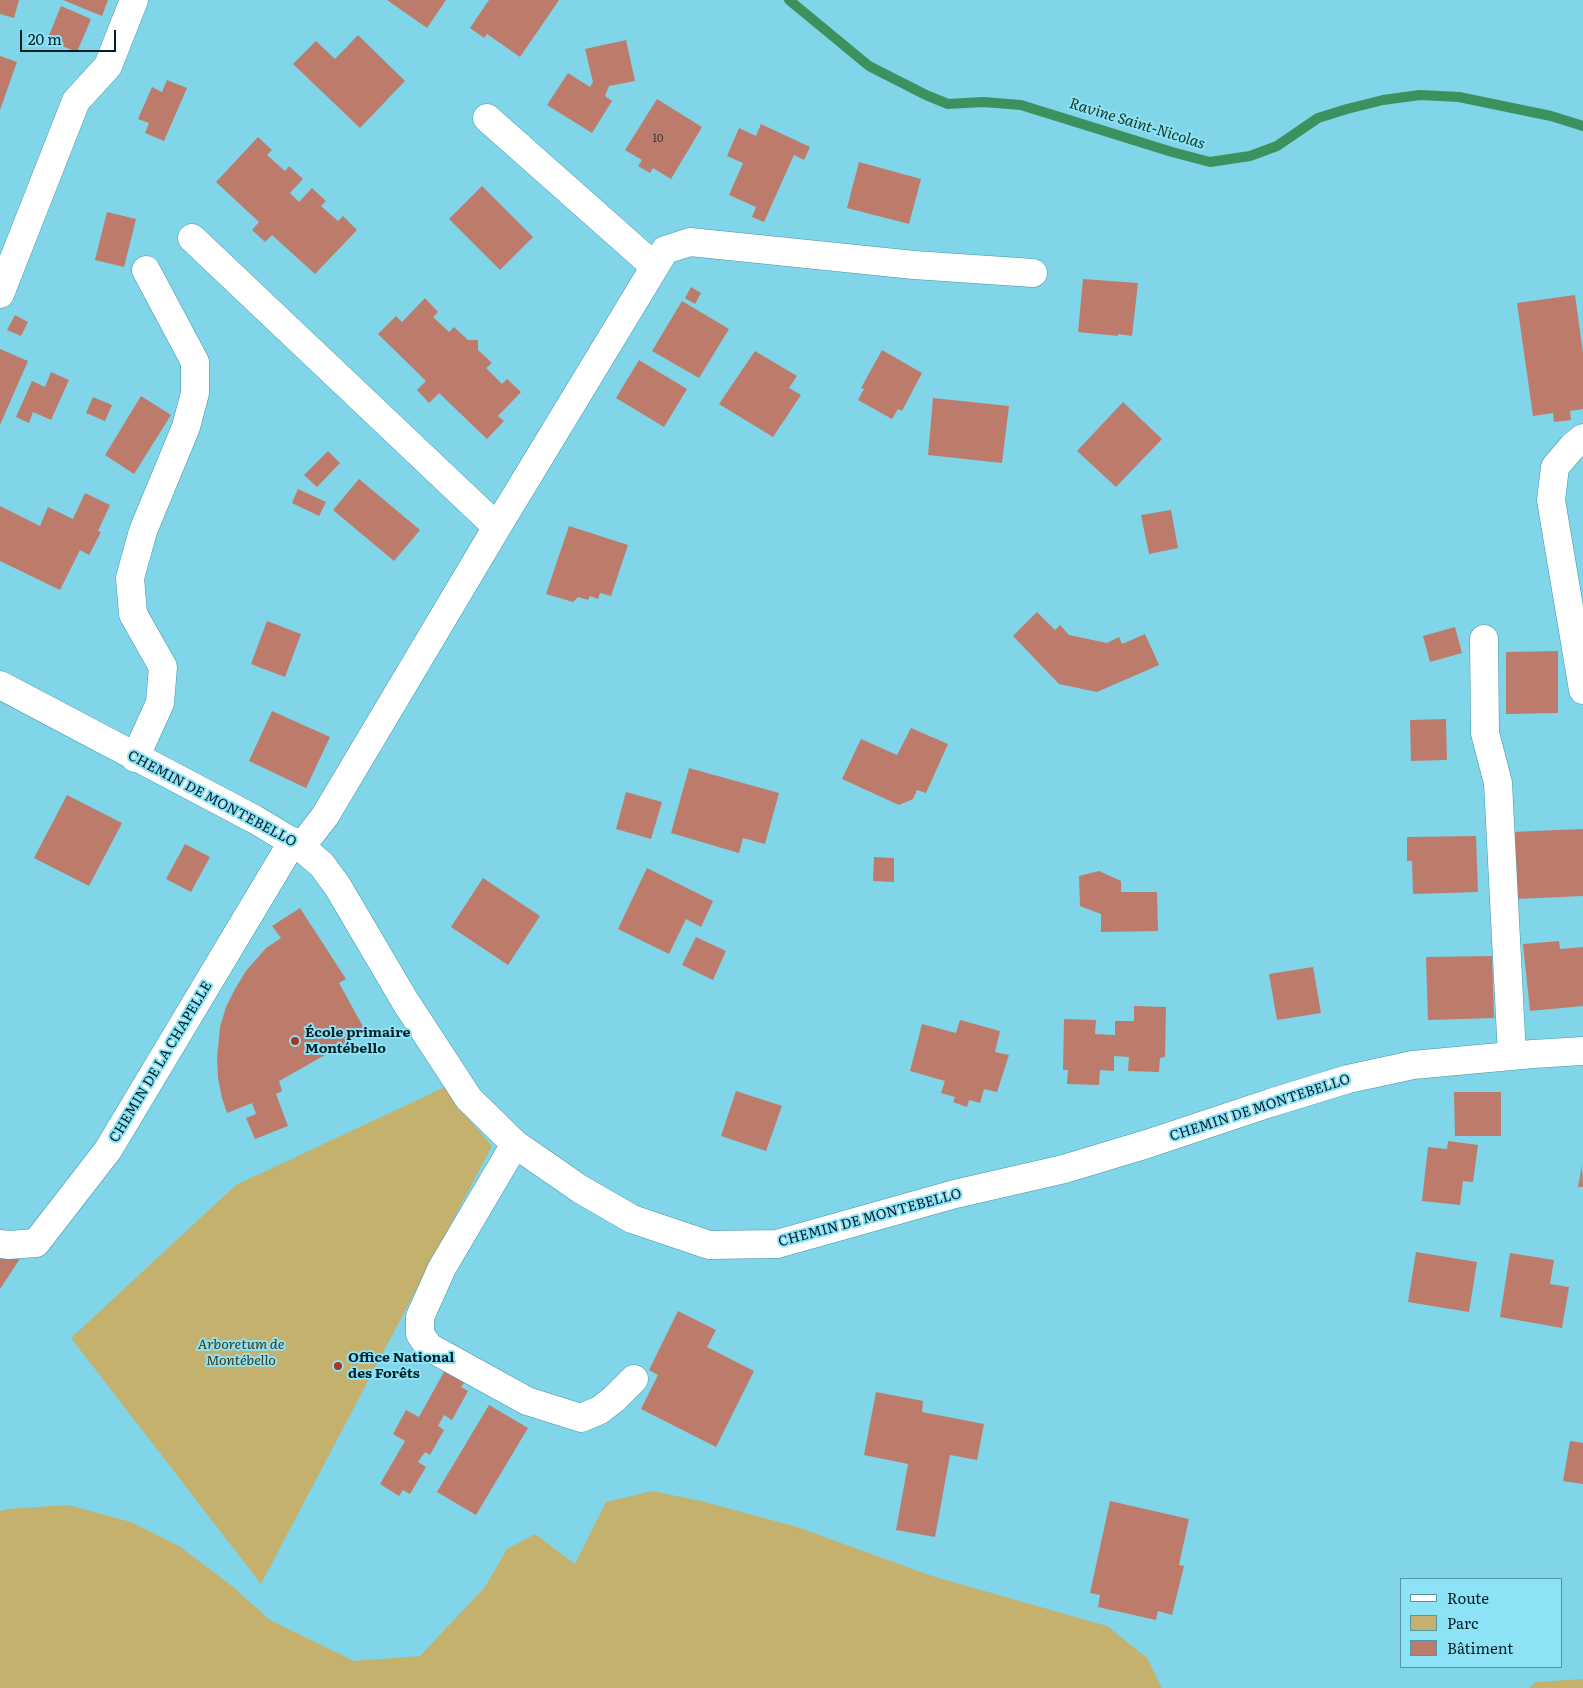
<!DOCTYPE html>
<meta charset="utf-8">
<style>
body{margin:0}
#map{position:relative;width:1583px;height:1688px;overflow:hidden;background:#81d5e9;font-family:Literata,serif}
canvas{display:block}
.legend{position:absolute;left:1400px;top:1578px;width:162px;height:90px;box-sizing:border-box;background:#8ee2f6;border:1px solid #5595a4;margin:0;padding:6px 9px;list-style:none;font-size:15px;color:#002128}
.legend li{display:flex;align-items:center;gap:10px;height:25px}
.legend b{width:25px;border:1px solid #5595a4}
.scale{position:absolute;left:20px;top:30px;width:96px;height:22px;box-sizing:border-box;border:2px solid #002128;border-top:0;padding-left:6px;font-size:15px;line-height:18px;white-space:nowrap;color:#002128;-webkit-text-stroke:4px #8ee2f6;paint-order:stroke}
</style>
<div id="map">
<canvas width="1583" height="1688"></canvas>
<ul class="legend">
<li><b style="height:6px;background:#fff"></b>Route</li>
<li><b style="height:14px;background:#c3b16d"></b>Parc</li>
<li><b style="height:14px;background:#bd7c6b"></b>Bâtiment</li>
</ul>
<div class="scale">20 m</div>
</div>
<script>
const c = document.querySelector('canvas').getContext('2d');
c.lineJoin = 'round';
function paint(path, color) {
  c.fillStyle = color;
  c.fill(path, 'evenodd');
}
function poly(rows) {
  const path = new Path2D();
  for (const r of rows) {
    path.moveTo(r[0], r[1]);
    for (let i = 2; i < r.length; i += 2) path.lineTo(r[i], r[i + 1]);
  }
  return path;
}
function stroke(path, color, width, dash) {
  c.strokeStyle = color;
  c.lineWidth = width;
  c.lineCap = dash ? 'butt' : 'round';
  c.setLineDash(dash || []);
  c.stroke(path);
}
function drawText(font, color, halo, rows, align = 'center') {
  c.font = font + ' Literata,serif';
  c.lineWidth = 4;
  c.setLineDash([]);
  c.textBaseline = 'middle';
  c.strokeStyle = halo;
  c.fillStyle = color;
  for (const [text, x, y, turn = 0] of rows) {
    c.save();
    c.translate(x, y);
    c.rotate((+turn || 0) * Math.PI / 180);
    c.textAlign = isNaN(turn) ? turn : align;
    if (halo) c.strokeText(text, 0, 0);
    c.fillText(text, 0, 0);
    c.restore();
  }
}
paint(poly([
 [445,1087,467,1117,492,1146,261,1584,71,1338,236,1185],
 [652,1491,701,1501,797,1527,932,1576,1107,1626,1147,1658,1162,1688,0,1688,0,1511,7,1509,68,1505,131,1522,179,1546,232,1586,270,1620,354,1661,420,1656,485,1587,507,1549,535,1534,575,1564,606,1502],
 [1583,1679,1583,1688,1529,1688,1536,1682]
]), '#c3b16d');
stroke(poly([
 [789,0,869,66,926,95,948,104,983,102,1021,105,1172,152,1210,162,1250,156,1277,146,1318,118,1347,109,1383,100,1420,95,1459,97,1551,116,1583,126]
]), '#3b925e', 10);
paint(poly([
 [0,0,19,0,14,18,0,14],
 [63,0,108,0,102,16],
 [387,0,446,0,427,28],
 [489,0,559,0,520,57,487,34,484,38,470,28],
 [61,6,91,19,77,52,47,40],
 [358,35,405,81,360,128,293,64,316,41,335,59],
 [626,40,635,81,609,86,605,96,612,101,592,133,547,105,568,73,590,87,593,82,585,49],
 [0,56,17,62,0,110],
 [167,80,187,88,164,141,145,133,149,123,138,119,152,87,162,92],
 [657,99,702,127,671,179,653,168,650,173,638,166,642,160,625,150],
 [761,124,810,147,804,160,794,155,764,222,752,217,756,207,729,195,743,163,727,156,739,128,756,136],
 [258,137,272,150,267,155,285,171,289,166,303,179,290,193,299,202,312,188,326,201,321,206,338,221,343,216,357,230,315,274,272,235,265,242,252,230,259,222,216,182],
 [859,162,921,179,909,224,847,208],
 [482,186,533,237,500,270,449,219],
 [107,212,136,219,124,267,95,260],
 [1083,279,1138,283,1132,336,1118,334,1118,336,1078,332],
 [691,287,701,293,695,304,685,298],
 [1575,295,1583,353,1583,409,1570,411,1571,420,1554,422,1553,413,1533,416,1517,303],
 [425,298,438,312,433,317,449,332,454,327,468,340,478,340,478,350,492,363,486,368,502,384,507,379,521,392,498,416,504,421,487,439,439,393,429,403,417,390,426,381,378,334,396,316,402,322],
 [682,301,729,329,699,378,652,351],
 [15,315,28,322,21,336,7,330],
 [0,349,28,361,0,425],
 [882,350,922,373,902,411,898,409,892,419,858,400,864,389,861,388],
 [755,351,797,376,789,388,801,395,773,437,719,404],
 [639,360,687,389,664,427,616,398],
 [51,372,69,380,51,420,33,412,29,423,16,417,32,381,45,387],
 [141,396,171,415,134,474,105,455],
 [93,397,112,405,105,421,86,413],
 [933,398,1009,406,1002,463,928,455],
 [1123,402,1162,439,1116,487,1077,451],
 [328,451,340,463,317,487,304,475],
 [359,479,420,530,394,561,333,510],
 [298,489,326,502,319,516,292,503],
 [85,493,110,505,98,531,101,532,89,555,80,550,60,590,0,561,0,506,40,526,48,507,73,519],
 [1171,510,1178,548,1149,554,1141,515],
 [569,526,628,545,611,596,600,593,598,599,590,596,588,600,578,597,573,602,546,594],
 [1037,612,1055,630,1060,625,1069,635,1107,643,1119,637,1122,644,1145,634,1159,665,1097,692,1059,684,1013,636],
 [267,621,301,634,285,677,251,664],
 [1455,627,1462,653,1430,662,1423,636],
 [1558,651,1558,713,1506,714,1506,652],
 [272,711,330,737,306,788,249,761],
 [1446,719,1447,760,1411,761,1410,720],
 [911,728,948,744,926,793,917,790,913,799,899,805,842,779,861,739,897,755],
 [689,768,779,793,765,844,743,838,739,853,671,833],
 [626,792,662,802,651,839,616,829],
 [67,795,122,823,89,886,34,858],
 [1583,829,1583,896,1514,899,1511,832],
 [1476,836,1478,892,1413,894,1412,861,1407,861,1407,837],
 [185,844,210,857,191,892,166,879],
 [874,857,894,858,894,882,873,881],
 [647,868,713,901,701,927,686,919,669,954,618,929],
 [1099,871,1121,881,1121,892,1157,892,1158,931,1101,932,1101,914,1080,906,1079,876],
 [483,878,540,916,508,965,451,927],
 [300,908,346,979,339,983,366,1032,279,1081,282,1091,276,1094,288,1126,255,1139,246,1118,256,1114,252,1103,227,1113,222,1098,218,1078,217,1058,220,1027,226,1007,235,989,246,971,266,948,281,938,272,926],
 [696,937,726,951,713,980,682,965],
 [1559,941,1560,949,1583,947,1583,1006,1530,1011,1523,944],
 [1492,956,1494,1018,1428,1020,1426,957],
 [1313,967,1321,1013,1277,1020,1269,974],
 [1134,1006,1166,1007,1165,1057,1160,1058,1159,1072,1128,1071,1129,1057,1114,1056,1114,1071,1100,1070,1099,1085,1067,1084,1068,1070,1063,1070,1064,1019,1096,1020,1095,1034,1115,1035,1115,1021,1134,1021],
 [960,1020,1000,1031,995,1052,1009,1055,997,1092,984,1089,980,1103,969,1100,967,1107,953,1102,955,1097,941,1093,945,1081,910,1071,922,1024,956,1033],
 [736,1091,782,1106,766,1151,721,1136],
 [1454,1092,1501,1092,1501,1136,1455,1136],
 [1448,1141,1478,1145,1473,1182,1463,1181,1460,1205,1422,1201,1428,1147,1447,1149],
 [1582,1165,1583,1187,1578,1187],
 [1416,1252,1477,1262,1469,1312,1408,1302],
 [1510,1253,1554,1260,1550,1284,1569,1287,1562,1328,1500,1317],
 [0,1255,21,1257,0,1289],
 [678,1311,716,1330,707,1347,754,1371,716,1447,641,1409,658,1375,649,1370],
 [445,1370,465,1381,461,1387,468,1391,452,1420,444,1415,438,1426,444,1430,430,1455,425,1452,418,1462,426,1467,410,1494,403,1490,399,1496,380,1484,405,1441,393,1434,406,1410,419,1417],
 [876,1392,923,1401,922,1412,984,1424,977,1460,950,1455,935,1537,896,1530,908,1464,864,1455],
 [489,1405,528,1428,476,1515,437,1492],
 [1570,1441,1583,1443,1583,1484,1563,1481],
 [1110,1501,1189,1519,1179,1565,1184,1566,1172,1615,1158,1611,1156,1620,1098,1607,1100,1595,1090,1593]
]), '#bd7c6b');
const minor = poly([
 [487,118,654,266],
 [192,238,497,527],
 [0,294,76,101,108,66,134,0],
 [1583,438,1573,446,1555,467,1551,500,1583,690],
 [1484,639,1485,733,1498,783,1512,1056],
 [0,685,254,819,301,847,322,865,338,887,405,1001,469,1099,515,1144,580,1189,632,1219,709,1245,777,1244,955,1194,1064,1169,1147,1144,1270,1103,1348,1079,1413,1065,1533,1054,1583,1051],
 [135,758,160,703,163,667,133,614,130,578,143,531,186,427,195,393,195,362,146,270],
 [301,847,325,816,497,527,665,250,690,242,914,265,1033,273],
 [515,1144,442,1268,420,1317,420,1334,429,1347,527,1401,581,1418,600,1410,614,1399,634,1379],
 [0,1244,9,1245,36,1243,108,1150,293,841]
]);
stroke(minor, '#4096a9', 29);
stroke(minor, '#fff', 28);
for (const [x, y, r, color] of [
 [295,1041,5,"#a23920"],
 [338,1366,5,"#a23920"]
]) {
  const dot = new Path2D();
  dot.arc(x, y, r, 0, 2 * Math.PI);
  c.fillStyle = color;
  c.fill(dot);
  stroke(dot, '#8ee2f6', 2);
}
drawText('11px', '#2f3839', null, [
 ["10",658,139]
]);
drawText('14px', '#002128', '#8ee2f6', [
 ["CHEMIN DE MONTEBELLO",212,799,28],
 ["CHEMIN DE LA CHAPELLE",161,1062,-59],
 ["CHEMIN DE MONTEBELLO",1260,1108,-18],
 ["CHEMIN DE MONTEBELLO",870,1218,-15]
]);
drawText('bold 14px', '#002128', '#8ee2f6', [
 ["École primaire",305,1033],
 ["Montébello",305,1049],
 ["Office National",348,1358],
 ["des Forêts",348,1374]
], 'left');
drawText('italic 14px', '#423710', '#8ee2f6', [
 ["Arboretum de",241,1345],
 ["Montébello",241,1361]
]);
drawText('italic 15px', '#113620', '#8ee2f6', [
 ["Ravine Saint-Nicolas",1137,124,17]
]);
</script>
